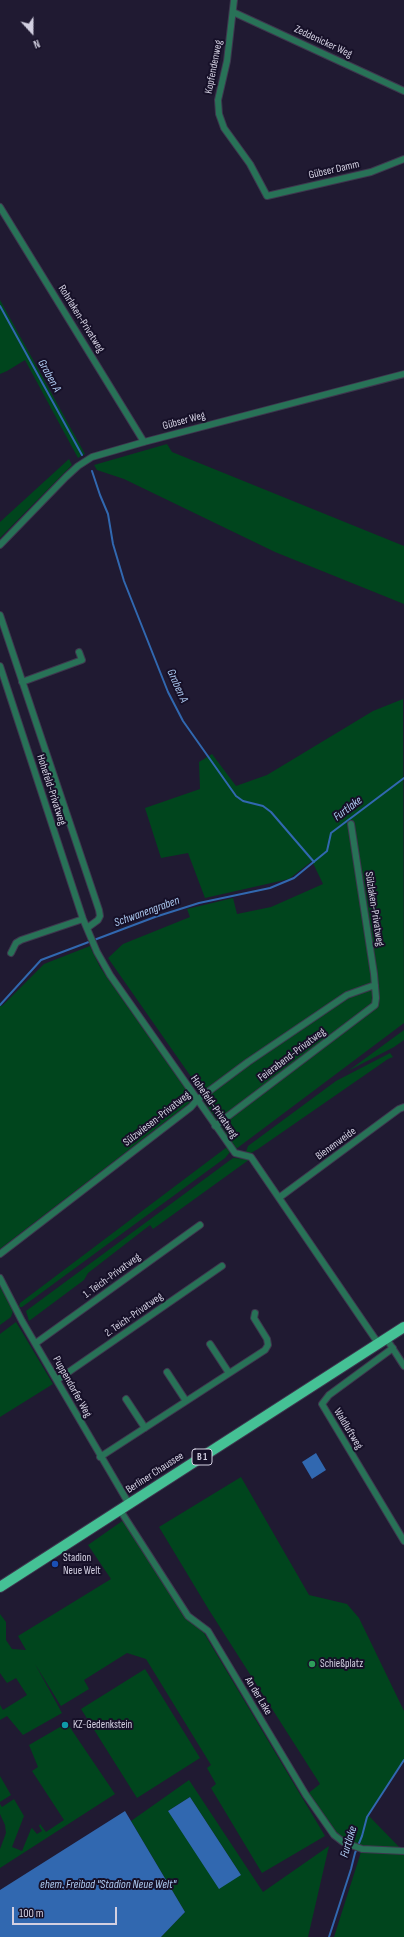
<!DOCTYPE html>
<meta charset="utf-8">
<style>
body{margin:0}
#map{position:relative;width:404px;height:1937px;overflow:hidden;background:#201a32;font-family:"Sofia Sans Condensed",sans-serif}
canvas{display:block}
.north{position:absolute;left:12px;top:12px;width:40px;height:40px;-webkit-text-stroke:3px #161028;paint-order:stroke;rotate:159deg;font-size:11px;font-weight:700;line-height:16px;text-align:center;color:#d3d0e1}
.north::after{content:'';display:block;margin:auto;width:14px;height:18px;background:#d3d0e1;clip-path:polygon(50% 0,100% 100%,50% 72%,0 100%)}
.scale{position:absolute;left:12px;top:1907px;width:105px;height:18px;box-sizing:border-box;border:2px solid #d3d0e1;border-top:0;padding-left:5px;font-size:12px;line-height:14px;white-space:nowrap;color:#d3d0e1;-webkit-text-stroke:3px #161028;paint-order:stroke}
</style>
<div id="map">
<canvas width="404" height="1937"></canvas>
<div class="north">N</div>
<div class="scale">100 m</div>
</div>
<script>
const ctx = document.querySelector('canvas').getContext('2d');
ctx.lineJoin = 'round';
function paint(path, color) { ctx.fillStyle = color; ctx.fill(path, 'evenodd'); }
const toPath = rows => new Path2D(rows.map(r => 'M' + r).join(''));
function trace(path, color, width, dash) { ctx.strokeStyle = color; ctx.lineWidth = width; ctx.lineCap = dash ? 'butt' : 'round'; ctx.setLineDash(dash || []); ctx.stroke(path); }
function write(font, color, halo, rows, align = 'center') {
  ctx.font = font + ' "Sofia Sans Condensed",sans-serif'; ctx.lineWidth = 4; ctx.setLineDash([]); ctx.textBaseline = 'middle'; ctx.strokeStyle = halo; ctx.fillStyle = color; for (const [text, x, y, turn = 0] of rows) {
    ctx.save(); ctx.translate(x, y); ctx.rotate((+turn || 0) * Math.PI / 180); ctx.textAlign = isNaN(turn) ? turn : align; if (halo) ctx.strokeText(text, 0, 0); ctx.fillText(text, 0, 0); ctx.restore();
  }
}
const green = toPath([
 [0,300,85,454,78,458,25,360,7,371,0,374],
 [167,444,172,452,404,546,404,604,275,552,124,479,97,470,94,465],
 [69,459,72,465,0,538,0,522],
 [403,699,404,1023,236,1149,204,1102,201,1091,108,958,123,944,190,917,187,909,233,898,237,914,271,907,323,884,312,861,289,879,205,898,188,853,161,858,145,808,200,789,199,762,212,754,236,786,267,775,373,711],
 [90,946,100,967,193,1099,191,1102,0,1249,0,1005,2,1006,44,964],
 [404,1030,404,1040,394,1047,348,1071],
 [390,1053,393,1057,388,1059,258,1149,251,1153,246,1152,248,1146,336,1081],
 [227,1147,230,1152,225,1158,22,1307,19,1307,20,1303],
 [233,1158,250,1159,153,1229,150,1225,88,1273,84,1280,29,1321,26,1311],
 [0,1286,13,1311,11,1317,0,1325],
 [16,1322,53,1384,0,1417,0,1334],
 [241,1477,309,1595,347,1604,359,1618,404,1711,404,1760,368,1815,403,1851,386,1851,343,1842,306,1795,320,1784,209,1610,159,1527],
 [125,1519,188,1616,208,1631,204,1633,325,1836,262,1873,211,1788,216,1784,207,1768,211,1765,146,1659,127,1653,84,1680,89,1689,61,1706,35,1664,62,1713,23,1735,7,1716,0,1720,0,1705,3,1710,27,1695,16,1678,7,1683,0,1673,0,1614,6,1622,6,1640,12,1649,26,1650,18,1636,111,1579,88,1545],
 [145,1669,200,1758,137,1798,81,1709],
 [67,1723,115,1794,0,1868,0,1849,6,1833,5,1825,0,1814,0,1804,2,1807,14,1799,24,1816,12,1847,22,1851,31,1829,32,1828,37,1834,42,1831,39,1826,40,1824,46,1832,64,1820,32,1771,38,1767,29,1745],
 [0,1776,11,1795,0,1802],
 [189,1780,263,1892,329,1846,308,1937,161,1937,185,1912,131,1821],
 [190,1797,241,1875,168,1811],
 [361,1852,404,1853,404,1937,334,1937]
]);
const water = toPath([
 [316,1453,326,1470,312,1479,302,1462],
 [190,1797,241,1875,219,1889,168,1811],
 [125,1811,185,1912,161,1937,0,1937,0,1890]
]);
const stream = toPath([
 [0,306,82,455],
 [92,471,100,495,108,514,113,544,124,581,168,692,183,721,236,796,243,801,263,806,271,812,314,862],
 [0,1005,41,960,155,917,199,903,270,888,294,878,327,851,331,833,404,778],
 [329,1937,351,1869,355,1853,362,1836,367,1817,404,1760]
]);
const street = toPath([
 [234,0,227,61,218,100,219,114,224,128,250,164,267,196,371,172,404,159],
 [233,12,404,91],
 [0,207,144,442],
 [0,545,66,477,78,466,92,457,144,442,404,374],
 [0,615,99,910,100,916,98,920,87,928],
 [0,666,83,919,97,952,110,975,235,1153,251,1157,378,1343],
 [22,682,82,660,79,652],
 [11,953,16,943,21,940,83,919],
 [215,1126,375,1005,376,998,374,974,351,824],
 [280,1197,399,1109,404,1107],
 [0,1254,191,1107,197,1100,248,1062,347,995,375,985],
 [0,1278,22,1321,129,1504],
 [386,1338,404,1366],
 [36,1343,200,1225],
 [210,1344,229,1373],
 [393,1348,329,1395,322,1404,404,1541],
 [167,1372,186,1401],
 [57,1380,222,1266],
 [126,1399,145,1428],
 [100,1457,265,1350,268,1345,267,1339,254,1318,255,1313],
 [120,1510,188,1616,208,1631,306,1795,334,1835,343,1842,362,1849,404,1851]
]);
const primary = toPath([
 [0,1587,404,1327]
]);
const markers = [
 [55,1564,4,"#1a4fb4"],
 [312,1664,4,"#2e9e5b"],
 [65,1725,4,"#0f9aa8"]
];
const shields = [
 [202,1457,20]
];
const shieldNames = [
 ["B 1",202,1457]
];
const streetNames = [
 ["Zeddenicker Weg",323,42,25],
 ["Kopfendenweg",214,67,-79],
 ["Gübser Damm",334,170,-13],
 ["Rohrlaken-Privatweg",81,319,58],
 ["Gübser Weg",184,421,-15],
 ["Hohefeld-Privatweg",51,790,72],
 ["Sülzlaken-Privatweg",374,909,81],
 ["Feierabend-Privatweg",292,1055,-37],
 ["Hohefeld-Privatweg",214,1107,55],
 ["Sülzwiesen-Privatweg",157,1119,-38],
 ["Bienenweide",336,1144,-36],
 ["1. Teich-Privatweg",112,1276,-36],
 ["2. Teich-Privatweg",134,1315,-35],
 ["Puppendorfer Weg",72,1387,61],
 ["Waldluftweg",348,1429,59],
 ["Berliner Chaussee",155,1473,-33],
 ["An der Lake",258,1696,59]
];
const poiNames = [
 ["Stadion",63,1558],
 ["Neue Welt",63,1571],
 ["Schießplatz",320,1664],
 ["KZ-Gedenkstein",73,1725]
];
const waterNames = [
 ["Graben A",49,376,61],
 ["Graben A",177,686,66],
 ["Furtlake",348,809,-37],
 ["Schwanengraben",147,912,-20],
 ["Furtlake",349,1842,-73],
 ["ehem. Freibad \"Stadion Neue Welt\"",108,1885]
];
paint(green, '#00451d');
paint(water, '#3168b0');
trace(stream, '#3168b0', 2);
trace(street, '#3d374e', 8);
trace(primary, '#3d374e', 12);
trace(street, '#287257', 6);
trace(primary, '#45c195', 10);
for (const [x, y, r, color] of markers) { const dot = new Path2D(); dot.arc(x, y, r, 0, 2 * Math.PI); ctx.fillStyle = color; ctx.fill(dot); trace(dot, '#161028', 1.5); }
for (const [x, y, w] of shields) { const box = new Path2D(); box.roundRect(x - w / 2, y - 8, w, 16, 3); ctx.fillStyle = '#161028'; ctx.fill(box); trace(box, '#d3d0e1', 1); }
write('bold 10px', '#d3d0e1', null, shieldNames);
write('11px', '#d3d0e1', '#161028', streetNames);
write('11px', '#d3d0e1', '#161028', poiNames, 'left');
write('italic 12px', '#adcaf1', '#161028', waterNames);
</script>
